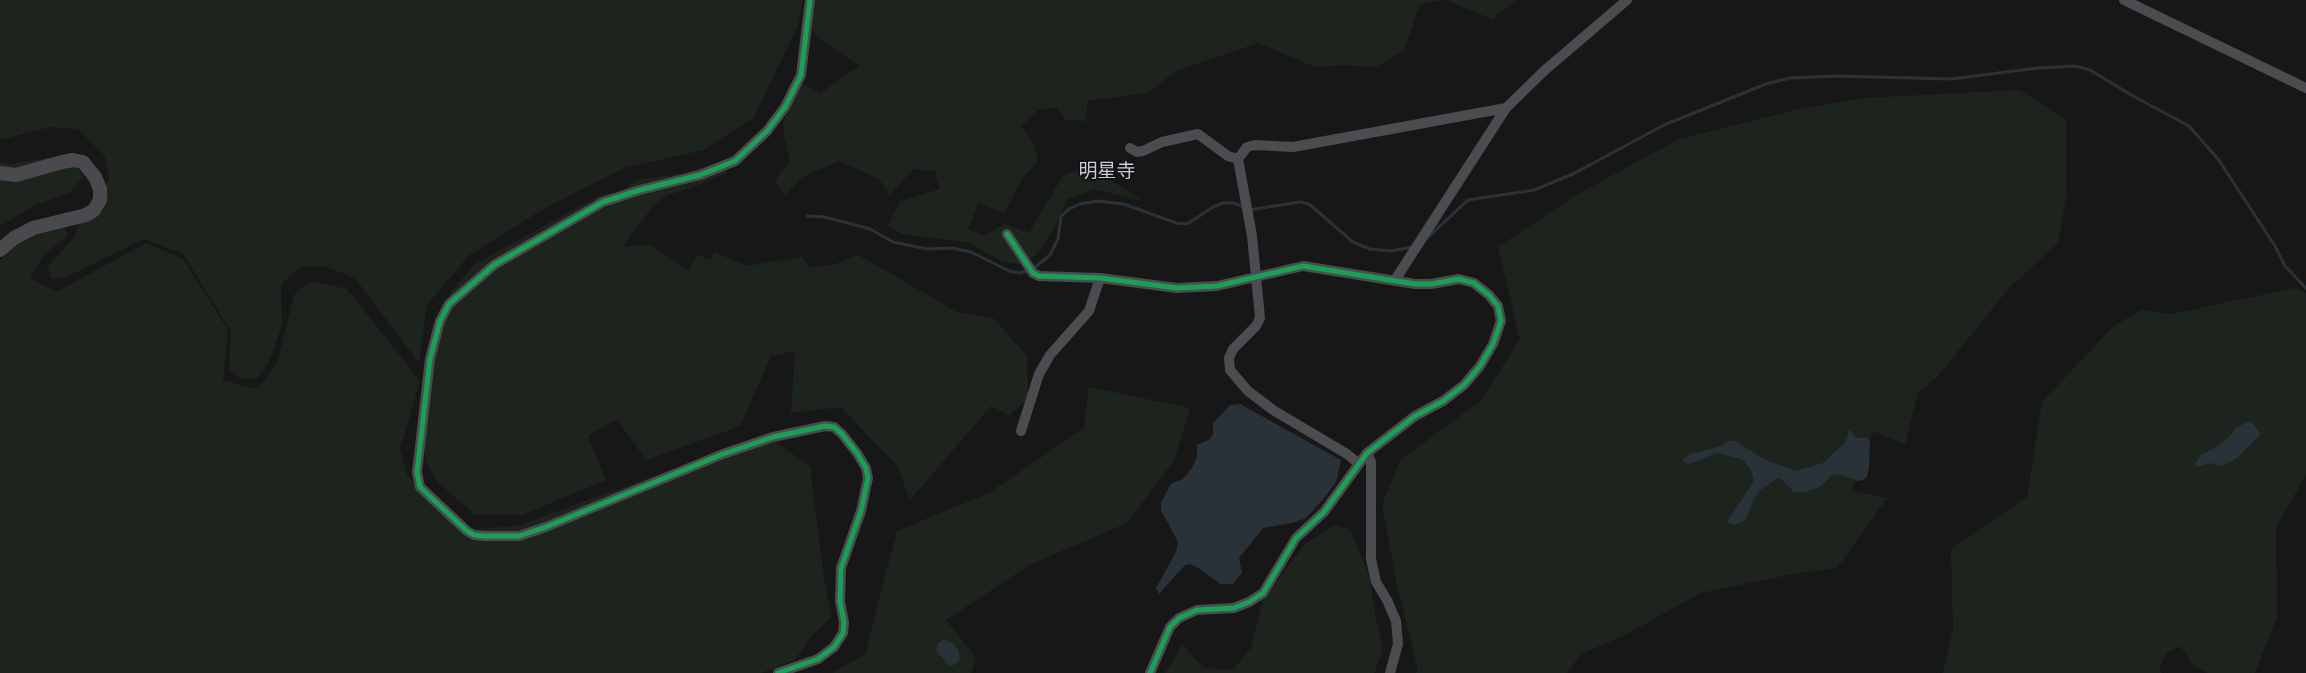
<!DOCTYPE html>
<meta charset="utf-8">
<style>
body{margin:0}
canvas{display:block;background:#171717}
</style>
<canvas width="2306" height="673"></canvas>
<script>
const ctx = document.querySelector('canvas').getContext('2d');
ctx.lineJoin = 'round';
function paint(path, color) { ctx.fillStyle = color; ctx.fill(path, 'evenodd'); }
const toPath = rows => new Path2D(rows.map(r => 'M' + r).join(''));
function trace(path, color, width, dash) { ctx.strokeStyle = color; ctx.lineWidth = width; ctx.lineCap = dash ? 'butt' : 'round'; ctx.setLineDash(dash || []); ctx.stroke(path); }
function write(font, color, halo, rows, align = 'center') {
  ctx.font = font + ' "Open Sans","Noto Sans JP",sans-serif'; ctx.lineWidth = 4; ctx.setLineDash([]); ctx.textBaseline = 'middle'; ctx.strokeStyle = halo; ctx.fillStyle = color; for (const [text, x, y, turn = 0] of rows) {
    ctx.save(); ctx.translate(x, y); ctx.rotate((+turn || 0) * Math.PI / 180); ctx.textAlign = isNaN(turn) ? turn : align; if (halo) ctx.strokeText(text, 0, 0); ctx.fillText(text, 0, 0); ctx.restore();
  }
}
const green = toPath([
 [0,0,803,0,798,26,753,118,703,150,624,168,545,208,468,256,427,305,419,363,355,278,324,266,299,267,281,285,282,326,268,363,257,378,241,379,229,369,231,331,183,254,144,239,66,277,51,279,48,266,75,237,81,213,92,207,109,181,105,156,78,129,50,127,0,140],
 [815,0,1516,0,1492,19,1446,0,1420,4,1404,50,1376,67,1343,65,1315,67,1258,43,1178,70,1147,93,1088,101,1085,121,1066,120,1056,107,1038,110,1021,127,1032,140,1038,161,1022,178,1005,213,978,203,968,229,984,236,1005,224,1029,233,1063,176,1090,167,1143,201,1094,189,1066,200,1056,225,1039,251,1024,265,1003,262,967,242,902,234,888,226,899,202,940,189,935,171,913,169,890,195,879,179,839,161,802,177,785,196,775,181,790,161,784,136,783,123,800,81,819,94,859,66,819,38,811,27],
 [2020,90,2066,120,2066,197,2058,243,2009,288,1937,377,1918,393,1905,444,1873,431,1852,491,1887,498,1837,568,1793,574,1700,593,1625,635,1581,654,1567,673,1416,673,1418,670,1398,590,1382,505,1400,460,1481,401,1520,339,1498,247,1575,196,1677,140,1795,110,1865,98],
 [47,158,67,158,78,167,83,177,68,194,37,204,0,226,0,162,10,164],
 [729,159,726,173,696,186,665,196,650,210,622,247,650,245,689,271,697,255,711,260,714,252,747,266,802,257,809,267,833,265,858,255,957,312,993,318,1027,356,1028,399,1009,416,991,406,910,500,897,466,841,407,791,413,795,351,771,356,740,426,646,460,617,419,588,436,606,480,522,515,475,515,438,482,425,460,426,400,434,334,450,293,475,264,600,195,621,192,637,180,685,173],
 [63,219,68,235,45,254,30,278,57,292,146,243,183,259,228,330,223,381,257,389,277,364,294,295,310,281,347,289,420,381,400,449,407,475,465,530,517,526,767,435,810,467,825,585,832,617,811,636,795,660,761,673,0,673,0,260,27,232],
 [2295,288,2306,293,2306,475,2276,527,2277,617,2255,673,2208,673,2194,666,2180,646,2167,653,2159,668,2161,673,1943,673,1953,629,1951,549,2027,497,2042,402,2114,326,2141,310,2171,314],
 [1089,387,1190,408,1175,459,1127,523,1031,564,946,620,976,658,971,673,832,673,865,655,897,531,989,493,1084,428],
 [1335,525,1350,530,1370,578,1375,615,1383,651,1374,673,1165,673,1183,645,1204,668,1233,670,1251,648,1262,602,1304,545]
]);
const water = toPath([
 [1240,404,1339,459,1341,461,1336,482,1325,497,1306,518,1292,523,1263,528,1239,558,1242,573,1233,584,1220,584,1200,569,1190,564,1185,565,1159,594,1156,588,1176,552,1178,542,1161,510,1161,502,1171,484,1183,479,1192,468,1197,457,1197,445,1210,439,1213,434,1213,423,1230,405],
 [2250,421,2261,434,2236,459,2221,466,2210,463,2198,467,2194,465,2201,455,2220,445,2233,433,2235,428],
 [1849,429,1857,438,1866,438,1870,441,1869,468,1867,477,1863,480,1858,481,1840,474,1832,475,1820,487,1806,492,1794,492,1780,478,1776,479,1759,491,1754,499,1746,519,1735,525,1727,522,1754,481,1752,472,1744,460,1717,453,1689,464,1682,461,1688,455,1721,446,1728,441,1736,441,1763,459,1796,471,1823,463,1846,442],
 [944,639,953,644,958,650,960,659,954,665,949,665,936,651,938,643]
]);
const stream = toPath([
 [807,216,825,217,870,229,893,242,927,249,952,248,971,252,1009,271,1020,273,1034,268,1050,255,1058,239,1061,216,1069,209,1080,204,1097,201,1124,204,1176,223,1187,224,1213,207,1223,203,1234,203,1249,210,1300,202,1309,204,1353,242,1370,249,1391,251,1413,247],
 [1425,240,1468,200,1534,190,1573,174,1664,125,1766,84,1790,78,1837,76,1951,79,2038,68,2075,66,2090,70,2133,96,2189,126,2218,159,2275,246,2285,266,2306,288]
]);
const street = toPath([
 [2124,0,2306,88],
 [1130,148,1137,152,1143,151,1162,142,1198,134,1228,156,1238,159],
 [1007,234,1033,273,1039,276,1100,278,1177,288,1217,286,1303,266,1415,284,1431,284,1459,279,1474,283,1489,295,1498,306,1501,321,1493,344,1480,366,1464,385,1443,401,1415,416,1367,453,1324,512,1296,538,1263,593,1249,602,1234,608,1197,610,1179,618,1170,627,1150,673],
 [1395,280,1506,108,1544,71,1627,0],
 [1021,431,1039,374,1050,355,1089,311,1100,278],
 [1367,453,1371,462,1371,559,1376,582,1387,600,1396,621,1398,644,1390,673],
 [1359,464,1347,454,1273,410,1248,391,1230,370,1229,358,1233,349,1256,326,1260,318,1252,236,1238,159,1247,147,1255,145,1293,147,1506,108],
 [778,673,818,659,834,647,843,633,844,622,840,601,841,568,861,511,868,478,866,468,857,453,842,434,834,427,825,426,773,437,723,454,546,527,519,536,484,536,474,535,467,531,420,487,417,472,430,359,440,321,449,304,494,265,603,202,640,190,700,175,735,161,767,131,785,107,801,75,810,0]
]);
const secondary = toPath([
 [0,173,16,175,62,162,73,160,83,162,95,177,100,189,100,200,94,210,86,215,33,228,14,238,0,250]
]);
const cycleway = toPath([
 [1007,234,1033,273,1039,276,1100,278,1177,288,1217,286,1303,266,1415,284,1431,284,1459,279,1474,283,1489,295,1498,306,1501,321,1493,344,1480,366,1464,385,1443,401,1415,416,1367,453,1324,512,1296,538,1263,593,1249,602,1234,608,1197,610,1179,618,1170,627,1150,673],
 [778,673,818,659,834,647,843,633,844,622,840,601,841,568,861,511,868,478,866,468,857,453,842,434,834,427,825,426,773,437,723,454,546,527,519,536,484,536,474,535,467,531,420,487,417,472,430,359,440,321,449,304,494,265,603,202,640,190,700,175,735,161,767,131,785,107,801,75,810,0]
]);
const quarterNames = [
 ["明星寺",1107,172]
];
paint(green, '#1d241e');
paint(water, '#2a3239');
trace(stream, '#2a3239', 3);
trace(street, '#4b4c50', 10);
trace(secondary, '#4a4a4e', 14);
trace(cycleway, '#1a9f57', 5);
write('19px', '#c9ccd4', '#111113', quarterNames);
</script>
